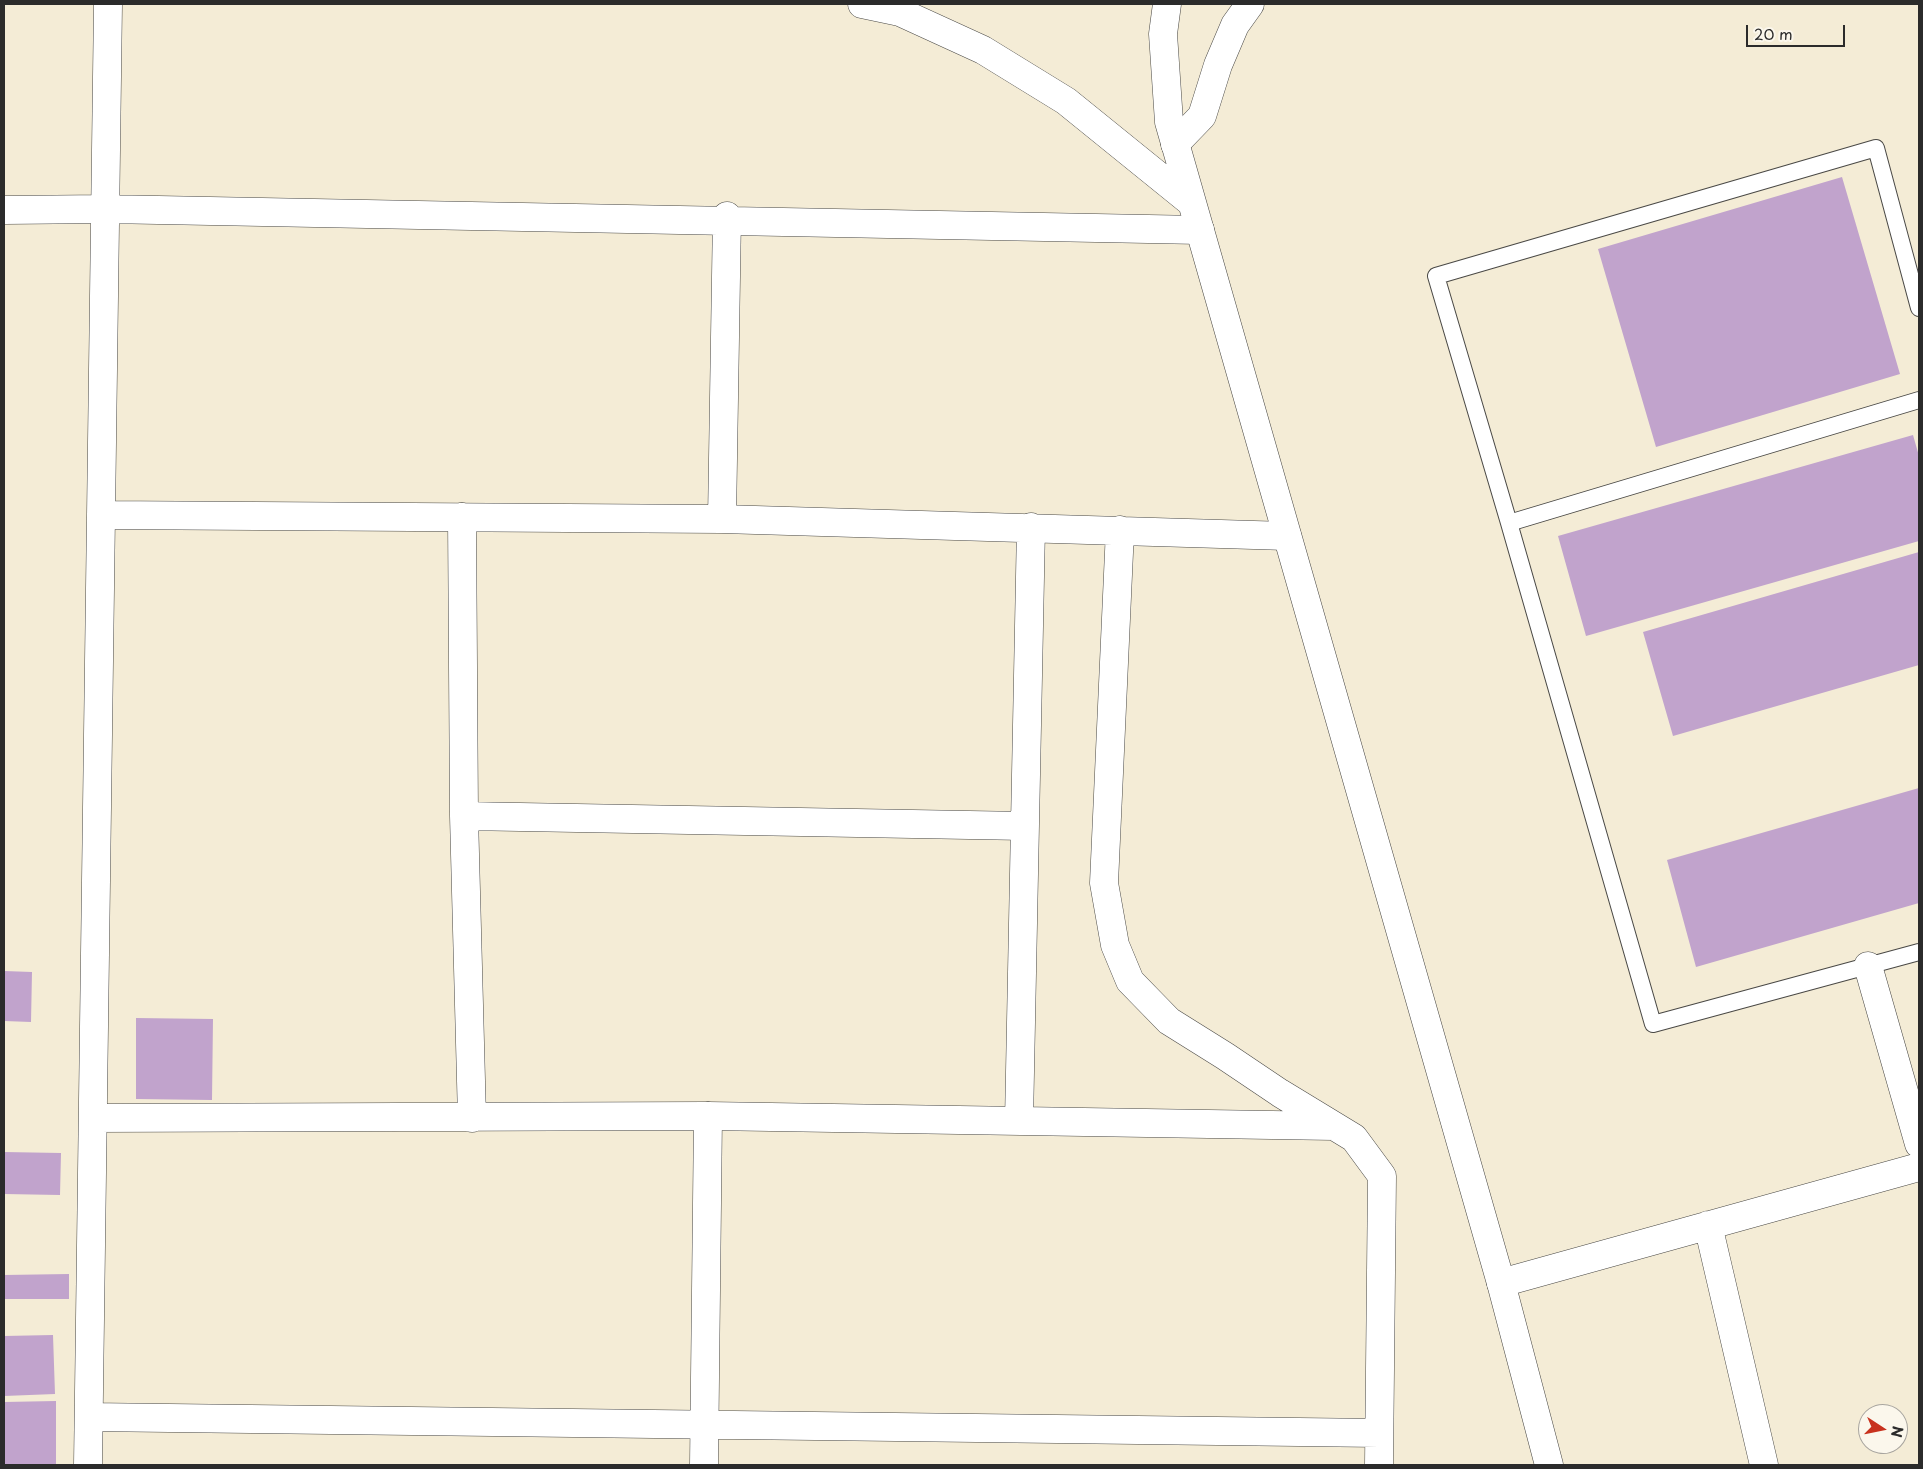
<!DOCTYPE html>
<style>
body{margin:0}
#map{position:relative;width:1923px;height:1469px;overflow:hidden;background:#f4ecd6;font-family:"Playpen Sans",sans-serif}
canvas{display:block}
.frame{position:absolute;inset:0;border:5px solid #2b2b2b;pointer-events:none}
.north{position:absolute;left:1858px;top:1404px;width:50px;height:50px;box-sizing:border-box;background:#fbf7ec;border:1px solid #a8a59f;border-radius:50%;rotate:101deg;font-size:14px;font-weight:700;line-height:20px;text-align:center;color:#2b2b2b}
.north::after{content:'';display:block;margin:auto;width:18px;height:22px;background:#c8321e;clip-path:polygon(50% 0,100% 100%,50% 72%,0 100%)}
.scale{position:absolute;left:1746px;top:25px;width:99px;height:22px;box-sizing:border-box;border:2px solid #2b2b2b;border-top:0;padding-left:6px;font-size:15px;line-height:18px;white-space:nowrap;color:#2b2b2b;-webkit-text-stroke:4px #fbf7ec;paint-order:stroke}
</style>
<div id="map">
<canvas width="1923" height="1469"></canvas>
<div class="frame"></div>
<div class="north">N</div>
<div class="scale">20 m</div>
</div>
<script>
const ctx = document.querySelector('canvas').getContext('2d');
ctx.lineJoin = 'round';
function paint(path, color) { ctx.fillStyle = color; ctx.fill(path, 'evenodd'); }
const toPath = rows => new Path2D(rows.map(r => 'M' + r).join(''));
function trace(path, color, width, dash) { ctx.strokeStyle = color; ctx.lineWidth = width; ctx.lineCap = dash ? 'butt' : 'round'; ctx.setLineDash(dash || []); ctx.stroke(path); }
const building = toPath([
 [1842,177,1900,374,1656,447,1598,249],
 [1913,435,1919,456,1919,541,1586,636,1558,536],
 [1919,552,1919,665,1673,736,1643,632],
 [1919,788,1919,903,1696,967,1667,860],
 [4,971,32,972,31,1022,4,1021],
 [136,1018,213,1019,212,1100,136,1099],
 [4,1152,61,1153,60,1195,4,1194],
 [69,1274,69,1299,4,1299,4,1275],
 [53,1335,55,1394,4,1396,4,1336],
 [56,1401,56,1465,4,1465,4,1402]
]);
const service = toPath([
 [1919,400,1509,523,1653,1024,1919,952],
 [1509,523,1436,276,1876,148,1919,308]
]);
const minor = toPath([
 [1175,144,1202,116,1218,65,1235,25,1250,4],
 [4,210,106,209,1200,230],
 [101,515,722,519,1287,536],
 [462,517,464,816,472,1118],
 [722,519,727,216],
 [1120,530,1104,883,1115,945,1130,981,1169,1021,1225,1056,1280,1093,1354,1138,1382,1176,1379,1465],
 [464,816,1025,826],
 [1868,966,1919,1144],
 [93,1118,708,1116,1334,1126],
 [1019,1121,1031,527],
 [1708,1225,1764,1465],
 [1501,1283,1919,1167],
 [89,1417,1379,1433],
 [88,1465,108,4],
 [704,1465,708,1116]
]);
const tertiary = toPath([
 [862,4,900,12,983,50,1066,101,1192,203],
 [1167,4,1163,34,1169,122,1501,1283,1549,1465]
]);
paint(building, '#c1a3cc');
trace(service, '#494845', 18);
trace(minor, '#494845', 29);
trace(tertiary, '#494845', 29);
trace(service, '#fff', 16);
trace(minor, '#fff', 28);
trace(tertiary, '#fff', 28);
</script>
